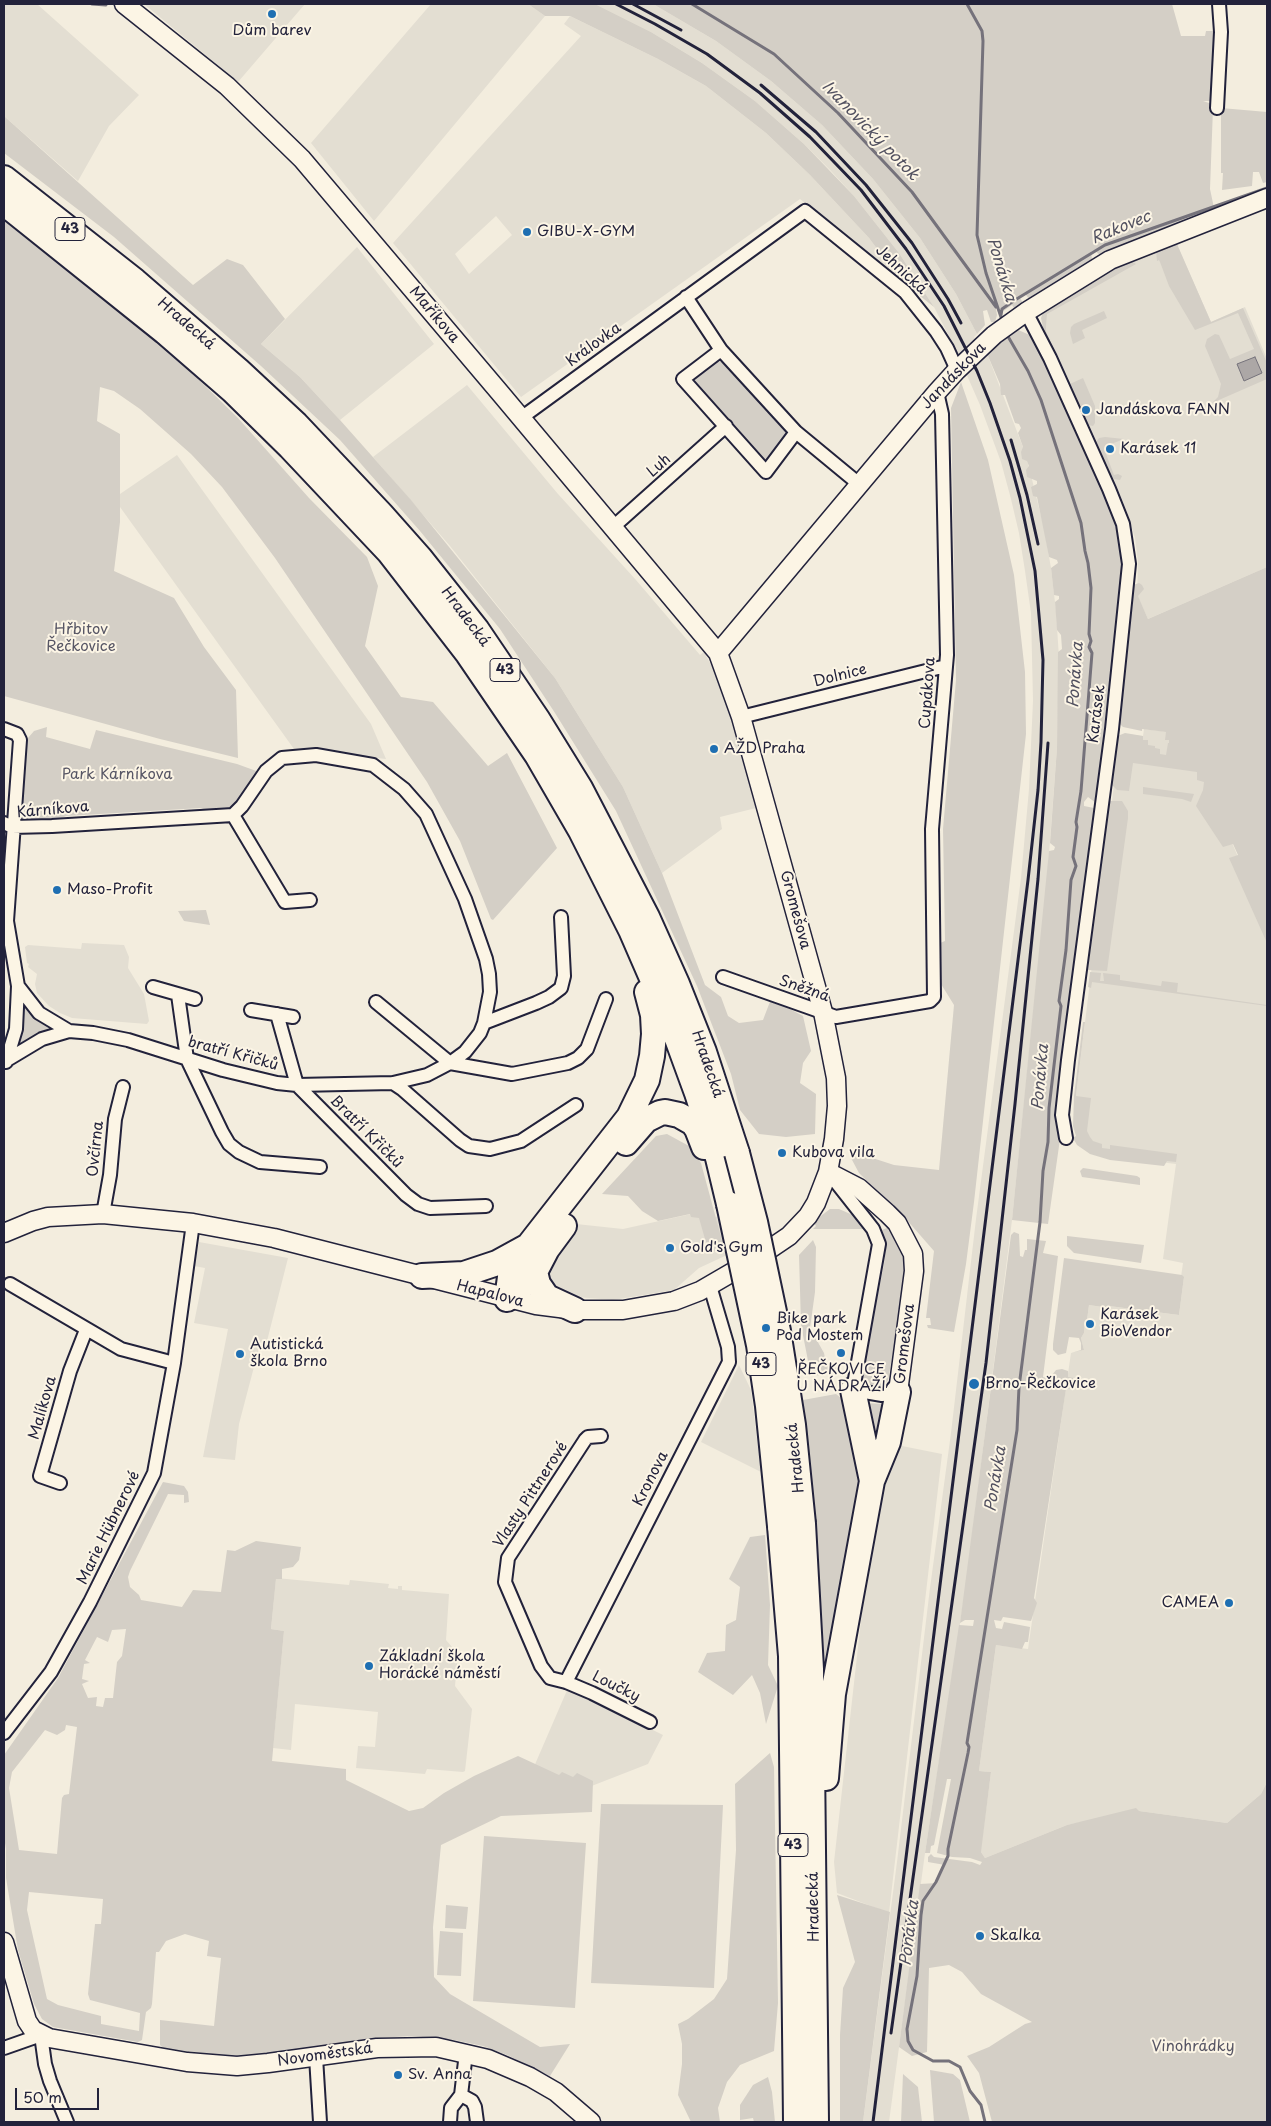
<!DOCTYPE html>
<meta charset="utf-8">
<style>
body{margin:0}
#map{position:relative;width:1271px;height:2126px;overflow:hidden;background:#f3edde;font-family:"Playpen Sans",sans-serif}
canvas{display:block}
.frame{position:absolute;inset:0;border:5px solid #22223b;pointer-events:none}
.scale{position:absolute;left:15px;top:2088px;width:84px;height:22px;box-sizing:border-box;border:2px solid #22223b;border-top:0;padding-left:6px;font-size:15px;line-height:18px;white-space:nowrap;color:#22223b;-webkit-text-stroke:4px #fcf5e5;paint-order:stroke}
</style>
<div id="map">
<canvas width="1271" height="2126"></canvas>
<div class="frame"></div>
<div class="scale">50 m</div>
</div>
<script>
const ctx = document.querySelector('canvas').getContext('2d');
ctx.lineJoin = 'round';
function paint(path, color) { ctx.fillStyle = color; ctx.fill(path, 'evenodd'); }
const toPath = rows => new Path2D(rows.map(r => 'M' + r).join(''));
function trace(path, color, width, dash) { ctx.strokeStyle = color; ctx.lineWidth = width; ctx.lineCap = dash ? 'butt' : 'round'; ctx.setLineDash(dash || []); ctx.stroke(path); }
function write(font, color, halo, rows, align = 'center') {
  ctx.font = font + ' "Playpen Sans",sans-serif'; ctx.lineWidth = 4; ctx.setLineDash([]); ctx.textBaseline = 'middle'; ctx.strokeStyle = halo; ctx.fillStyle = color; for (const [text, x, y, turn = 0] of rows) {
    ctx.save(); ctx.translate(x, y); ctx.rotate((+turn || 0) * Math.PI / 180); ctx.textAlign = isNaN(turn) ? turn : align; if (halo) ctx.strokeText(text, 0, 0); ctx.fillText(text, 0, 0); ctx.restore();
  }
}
const built = toPath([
 [4,4,37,4,139,95,109,126,78,181,4,116],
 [144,4,305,4,238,82],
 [431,4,528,4,545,16,374,221,311,143],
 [595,4,653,4,716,41,771,81,822,125,873,179,920,238,956,294,977,334,974,337,984,357,988,356,1026,455,1044,528,1051,568,1056,611,1059,658,1057,748,1047,880,1012,1220,965,1591,925,1853,889,2122,863,2122,897,1862,930,1588,951,1433,976,1219,1021,878,1029,789,1033,701,1031,613,1025,571,1019,533,1011,499,1001,462,980,405,954,346,934,307,899,253,854,196,830,170,804,144,755,101,702,63,651,32],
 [570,16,658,59,706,86,766,133,810,175,869,238,901,281,800,199,521,397,393,243,581,36,564,24],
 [496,216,512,235,469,274,455,254],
 [1177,245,1211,322,1245,307,1267,359,1267,567,1148,619,1137,595,1138,562,1135,538,1128,516,1046,331,1047,310,1122,265],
 [357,247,434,344,340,420,300,377,261,344],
 [467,385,558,494,636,580,700,655,704,652,722,685,732,714,756,808,720,817,722,829,662,873,623,787,555,678,450,546,373,457],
 [177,455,371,724,386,759,294,749,120,507,120,494],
 [1144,729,1177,733,1173,765,1201,769,1267,926,1267,1782,1261,1794,1227,1823,1139,1811,1067,1825,985,1858,981,1852,981,1847,991,1772,979,1771,996,1645,1028,1649,1071,1353,1084,1350,1081,1338,1084,1333,1085,1320,1087,1320,1089,1305,1108,1308,1109,1306,1179,1315,1184,1277,1181,1277,1183,1263,1163,1259,1176,1164,1110,1156,1088,1142,1076,1096,1120,736,1126,734,1143,736],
 [82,943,124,945,129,957,128,968,144,994,149,1021,147,1024,72,1018,60,1013,49,1006,37,993,35,984,37,974,28,967,29,964,27,963,25,947,28,945,81,949],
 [691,1214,717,1217,727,1255,699,1268,674,1290,613,1300,565,1296,549,1288,546,1269,549,1259,576,1224,623,1229],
 [199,1242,288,1258,266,1345,260,1344,239,1424,235,1460,203,1457,228,1329,194,1323,205,1268,194,1266],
 [739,1365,751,1390,761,1472,701,1442],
 [892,1444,942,1454,889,1913,837,1893,834,1862,875,1495],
 [276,1578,349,1585,350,1580,389,1584,388,1588,398,1589,398,1586,402,1586,402,1590,449,1594,446,1640,458,1654,455,1686,472,1709,465,1771,463,1772,427,1769,425,1774,356,1768,358,1746,375,1747,378,1712,295,1704,291,1750,273,1748,284,1631,271,1629],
 [568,1688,663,1735,648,1764,589,1787,533,1769]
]);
const green = toPath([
 [528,4,595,4,651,32,702,63,755,101,804,144,854,196,899,253,934,307,901,281,869,238,810,175,766,133,706,86,658,59,570,16,545,16],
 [653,4,1172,4,1181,36,1205,36,1206,31,1215,31,1213,101,1203,101,1212,104,1213,108,1210,189,1214,208,1101,256,1094,250,1091,252,1092,259,1029,299,1026,295,1022,295,1020,298,1023,303,1014,308,1012,305,1002,312,998,306,996,309,997,315,995,322,991,322,987,310,983,311,985,325,977,334,956,294,920,238,873,179,822,125,771,81,716,41],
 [1221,108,1267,112,1267,182,1263,183,1259,172,1253,172,1252,186,1222,190,1223,173,1221,173],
 [4,116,193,285,227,259,243,265,285,319,261,344,300,377,340,420,411,500,555,678,623,787,662,873,705,985,721,997,728,1016,739,1023,763,1020,771,999,803,1016,811,1051,803,1063,800,1083,816,1094,815,1134,786,1137,759,1134,740,1110,731,1074,697,986,616,811,555,713,500,629,420,531,340,440,261,366,114,237,4,153],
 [4,219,154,336,238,418,309,498,367,557,378,586,365,646,401,697,433,702,488,766,507,753,557,848,493,920,491,919,460,841,427,782,275,558,222,487,191,454,140,409,114,391,100,387,97,421,120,434,120,522,114,571,174,598,204,647,236,690,238,758,160,739,4,696],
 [1165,243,1177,244,1211,322,1243,308,1267,363,1267,379,1212,403,1218,397,1221,384,1205,346,1207,339,1215,334,1219,335,1230,359,1254,349,1238,313,1195,330,1169,286,1160,262,1159,260,1157,261,1156,250],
 [1124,261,1131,261,1136,264,1047,314,1046,331,1070,384,1083,378,1095,406,1095,423,1093,426,1088,425,1083,416,1089,411,1087,406,1078,408,1044,332,1041,318,1044,309],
 [1104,311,1107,318,1082,330,1085,338,1073,344,1070,333,1071,327,1074,324],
 [1016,329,1032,336,1044,356,1114,517,1123,567,1096,803,1088,797,1084,802,1084,806,1094,808,1058,1107,1057,1125,1060,1139,1048,1224,1012,1220,1049,851,1054,850,1055,847,1050,843,1057,748,1058,652,1062,649,1061,635,1057,630,1055,602,1059,599,1059,596,1054,595,1051,568,1058,563,1057,560,1049,557,1037,497,1033,496,1031,487,1037,484,1037,481,1027,477,1026,470,1029,466,1027,461,1022,459,1021,452,1023,447,1018,433,1021,428,1019,424,1015,423,1005,395,1001,395,1000,384,988,356,984,357,983,355,997,342,999,344,1017,331],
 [717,361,730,364,791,434,768,460,764,460,758,455,694,382,695,378],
 [961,382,988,460,1014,575,1025,672,1026,734,974,1202,966,1264,954,1332,928,1328,927,1325,931,1325,930,1318,926,1318,934,1251,906,1219,859,1173,851,1158,851,1151,894,1165,939,1170,954,1005,941,984,940,943,945,941,943,829,956,680,951,408],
 [1105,437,1124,439,1106,446,1108,453,1106,454,1114,475,1118,474,1122,476,1120,480,1114,479,1107,475,1095,443,1099,438],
 [1267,567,1267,943,1229,858,1238,855,1233,844,1223,847,1196,806,1203,790,1204,782,1197,780,1197,772,1133,763,1129,791,1117,790,1109,782,1115,737,1125,733,1143,736,1143,740,1148,740,1148,745,1155,746,1155,748,1160,749,1160,754,1166,755,1168,743,1169,743,1169,740,1165,740,1166,732,1142,729,1142,731,1123,727,1117,721,1133,601,1131,601,1133,585,1139,583,1142,585,1144,589,1138,596,1148,619],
 [47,727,46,737,90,749,96,730,237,764,259,772,236,806,228,811,211,812,201,808,66,816,58,820,18,822,25,745,28,738,34,731],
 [1143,787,1194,794,1191,802,1182,799,1143,794],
 [1111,801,1122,801,1128,811,1128,818,1107,971,1088,970,1106,804],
 [206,910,210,925,184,921,178,911],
 [1090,972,1101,973,1100,981,1104,981,1103,973,1120,975,1120,980,1161,986,1162,981,1178,983,1177,992,1267,1005,1267,1006,1092,982,1091,988,1088,987],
 [23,1001,51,1028,49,1031,18,1046,23,1022],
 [1083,1022,1085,1022,1076,1096,1091,1098,1087,1131,1090,1137,1093,1141,1102,1144,1102,1148,1110,1149,1110,1145,1177,1154,1176,1162,1167,1161,1164,1166,1110,1160,1090,1154,1077,1145,1073,1138,1076,1136,1073,1126,1074,1096],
 [667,1134,689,1146,701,1163,724,1248,709,1253,699,1218,691,1217,690,1214,658,1221,642,1211,628,1196,602,1194,656,1136],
 [1083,1168,1137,1176,1140,1178,1140,1185,1082,1177,1080,1171],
 [830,1209,839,1209,855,1216,865,1229,813,1229,816,1226,813,1222],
 [889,1227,904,1254,906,1278,888,1380,883,1387,878,1389,868,1387,864,1383,862,1373,884,1264,886,1246,882,1230],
 [1014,1232,1019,1234,1020,1256,1023,1257,1025,1250,1027,1250,1027,1239,1046,1241,1043,1253,1058,1256,1043,1377,1049,1379,1056,1370,1062,1369,1068,1371,1068,1377,1074,1378,1075,1383,1072,1389,1066,1389,1034,1598,1037,1603,1031,1621,1003,1617,1001,1621,994,1620,996,1628,1002,1629,1004,1622,1030,1627,1028,1642,1025,1642,1022,1649,996,1645,979,1771,991,1772,981,1852,985,1858,1067,1825,1136,1808,1139,1811,1227,1823,1261,1794,1267,1782,1267,2122,992,2122,979,2073,967,2056,989,2047,1025,2024,1032,2022,981,1994,962,1972,949,1965,929,1968,927,2052,912,2056,899,2047,920,1884,937,1883,945,1865,928,1862,928,1857,931,1854,934,1857,972,1862,980,1865,982,1862,970,1858,952,1857,937,1853,951,1779,947,1779,934,1845,931,1846,930,1853,925,1853,959,1625,973,1626,974,1620,965,1620,960,1623,1011,1235],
 [1067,1236,1144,1245,1141,1263,1074,1253,1067,1246],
 [813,1240,816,1247,815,1292,810,1328,824,1353,826,1363,838,1369,840,1373,811,1376,801,1325,799,1255],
 [1064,1258,1182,1275,1184,1277,1179,1315,1109,1306,1109,1308,1089,1305,1087,1320,1085,1320,1084,1333,1081,1338,1084,1350,1071,1353,1081,1350,1081,1343,1079,1338,1069,1337,1066,1353,1058,1355,1053,1350,1053,1344],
 [836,1394,851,1406,864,1472,826,1693,817,1541,803,1400],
 [865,1403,884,1404,875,1449],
 [163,1482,184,1486,188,1492,189,1502,184,1503,184,1495,168,1494,130,1571,128,1577,130,1587,139,1595,141,1600,182,1607,193,1590,221,1592,227,1550,235,1551,256,1541,301,1547,299,1560,293,1567,282,1569,282,1579,276,1579,271,1629,284,1631,272,1761,346,1769,346,1780,409,1811,423,1808,444,1793,474,1776,518,1756,559,1775,562,1772,573,1777,577,1773,593,1781,592,1812,501,1816,441,1845,433,1927,434,1977,450,1994,540,2047,570,2044,550,2076,507,2055,483,2046,454,2040,412,2036,377,2038,262,2054,228,2057,174,2053,165,2050,160,2045,160,2020,214,2026,221,1958,207,1956,209,1941,185,1934,166,1941,159,1952,156,1952,152,2004,151,2008,146,2012,142,2040,138,2042,53,2027,42,2019,34,2004,18,1950,6,1878,6,1849,4,1837,4,1755,58,1678],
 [126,1629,122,1656,117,1662,113,1698,105,1698,103,1707,96,1706,97,1697,88,1698,82,1684,89,1681,82,1679,84,1664,90,1663,85,1660,97,1637,108,1642,112,1630],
 [66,1725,77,1727,69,1794,64,1795,62,1798,57,1854,19,1850,9,1788,12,1772,45,1730,57,1735,65,1730],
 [29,1892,103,1899,101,1924,95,1924,88,1994,90,2000,140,2013,139,2031,101,2024,101,2016,58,2005,47,1999,27,1910],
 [765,1535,770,1605,768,1665,778,1686,766,1724,760,1693,752,1675,733,1695,698,1672,707,1653,725,1651,726,1625,736,1620,740,1587,729,1579,750,1537],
 [770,1753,774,1767,778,2003,774,2051,740,2065,727,2082,718,2108,720,2122,691,2122,678,2095,682,2064,682,2044,678,2024,688,2019,714,1999,727,1979,736,1850,735,1784],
 [601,1804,723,1805,714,1988,591,1983],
 [484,1836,586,1843,575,2008,473,2001],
 [837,1895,890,1912,863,2122,840,2122,840,2035,843,1988,855,1962],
 [446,1905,468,1907,466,1929,445,1928],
 [440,1931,463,1933,461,1976,437,1975],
 [930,2070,953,2074,960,2080,970,2122,934,2122],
 [903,2074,918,2087,922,2122,901,2122],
 [768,2077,772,2092,775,2122,754,2122,753,2118,740,2120,740,2105,753,2085]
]);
const water = toPath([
 [1255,357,1262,373,1244,381,1237,364,1255,357]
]);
const stream = toPath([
 [92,4,106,5],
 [692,4,774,54,838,113,912,192,996,307],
 [967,4,982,31,983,41,977,235,986,273,1003,323],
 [1001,315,1002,309,1015,300,1105,245,1267,188],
 [985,2122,981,2105,970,2091,960,2067,949,2061,933,2061,913,2050,908,2041,907,2029,917,1976,921,1915,923,1901,936,1882,948,1856,948,1849,968,1753,969,1747,967,1743,1017,1430,1019,1387,1040,1222,1043,1171,1048,1142,1049,1108,1061,1006,1059,1001,1066,950,1071,880,1076,866,1073,857,1077,827,1076,822,1081,791,1092,653,1089,647,1091,641,1089,634,1091,588,1088,563,1085,551,1081,523,1041,400,1028,371,1006,333]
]);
const street = toPath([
 [1217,108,1221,32,1219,4],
 [686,297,721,350,796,432,859,484],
 [1026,312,1050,358,1109,489,1123,524,1129,564,1112,729,1068,1060,1062,1115,1066,1138],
 [721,350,683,379,766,472,796,432],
 [521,418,805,211,905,292,936,331,947,348,957,370],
 [612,528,726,426],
 [741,717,946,666],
 [4,729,17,734,20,740,7,921,18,986,39,1013,69,1031],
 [233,815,285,902,310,900],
 [4,823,12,827,52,826,233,815,242,806,266,771,282,758,316,755,373,765,404,789,426,814,465,899,486,959,489,974,490,992,484,1023,480,1033,465,1052,450,1063,427,1075,393,1083,297,1085,277,1083,223,1070,128,1040,93,1033,69,1031,42,1039,7,1060],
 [723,977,836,1017,930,1001,934,997,932,829,947,655,942,414,937,392],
 [153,987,195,999],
 [178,995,187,1059,222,1132,229,1144,239,1152,260,1162,320,1167],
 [376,1002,450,1063,512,1074,568,1063,578,1058,587,1049,606,999],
 [251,1010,293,1017],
 [277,1014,297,1085,406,1195,418,1204,430,1208,486,1206],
 [484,1023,536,1003,549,997,561,988,564,976,561,917],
 [6,1062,16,1029,18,986],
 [393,1083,402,1089,460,1140,469,1146,490,1149,521,1141,576,1105],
 [832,1177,873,1229,879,1244,853,1390,882,1395,898,1392],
 [103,1214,110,1175,115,1119,123,1087],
 [10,1284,121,1349,174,1363],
 [601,1436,588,1437,585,1440,508,1558,505,1582,541,1666,550,1678,566,1682,592,1693,650,1722],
 [60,1483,40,1476,70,1371,86,1330],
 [566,1682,729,1362,728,1347,710,1286],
 [4,1733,51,1672,90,1602,154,1473,174,1363,193,1223],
 [4,2048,41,2035,45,2064,50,2081,67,2122],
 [316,2057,320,2122],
 [461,2095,472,2101,475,2107,477,2122],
 [450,2122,451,2108,461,2095,466,2053]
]);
const secondary = toPath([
 [718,653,937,392,957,370,994,335,1026,312,1110,260,1267,198],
 [828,1172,859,1188,887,1213,897,1223,913,1254,914,1271,898,1392],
 [4,1233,33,1221,48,1217,103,1214,193,1223,274,1238,536,1305,575,1310,623,1310,674,1301,700,1291,755,1259,789,1236,808,1216,816,1203,828,1172,834,1139,837,1106,836,1078,823,1012,741,717,718,653,501,394,302,159,227,86,124,4],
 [4,1942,27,2021,33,2030,49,2038,187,2062,237,2066,268,2063,377,2048,436,2047,488,2059,530,2077,556,2092,591,2122]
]);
const highway = toPath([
 [4,178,135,281,238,370,296,424,381,514,420,558,477,630,538,720,580,788,647,917,677,984,704,1052,737,1153],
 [4,203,165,332,233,391,290,447,389,552,468,654,537,755,581,831,631,930,671,1022,697,1093,718,1158,729,1204],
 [626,1143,646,1120,660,1113,665,1112,679,1115,693,1123,697,1129,704,1147],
 [535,1272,538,1284,547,1297,575,1310],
 [422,1276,464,1274,497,1263,528,1246],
 [507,1299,510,1277,529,1245,629,1117,647,1080,652,1056,654,1034,653,1015,647,992],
 [507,1299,518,1291,535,1272,547,1249,564,1226],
 [853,1390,872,1481],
 [803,1524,811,1669,816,2122],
 [780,1526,791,1656,796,2122],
 [826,1778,833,1694,872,1481,888,1442,898,1392]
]);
const rail = toPath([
 [616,4,655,24,707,54,760,93,810,137,836,164,861,190,906,249,944,306,977,371,990,403,1010,461,1020,498,1035,571,1043,660,1041,742,1038,790,1028,880,873,2122],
 [633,4,681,30],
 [761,85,816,132,866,185,912,243,948,299,961,323],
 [1011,440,1027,495,1038,544],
 [891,2033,986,1363,1015,1104,1038,879,1048,743]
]);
const highwayBridge = toPath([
 [737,1153,755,1222,778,1331,793,1425,803,1524],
 [729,1204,759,1345,768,1406,780,1526]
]);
const markers = [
 [272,14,5,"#1f6fb2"],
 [527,232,5,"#1f6fb2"],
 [1086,410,5,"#1f6fb2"],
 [1110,449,5,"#1f6fb2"],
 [714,749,5,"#1f6fb2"],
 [57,890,5,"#1f6fb2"],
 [782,1153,5,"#1f6fb2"],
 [670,1248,5,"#1f6fb2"],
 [1090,1324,5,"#1f6fb2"],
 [766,1328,5,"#1f6fb2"],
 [841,1353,5,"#1f6fb2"],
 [240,1354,5,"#1f6fb2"],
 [974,1384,6,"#1f6fb2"],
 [1229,1603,5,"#1f6fb2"],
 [369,1666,5,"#1f6fb2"],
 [980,1936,5,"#1f6fb2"],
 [398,2075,5,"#1f6fb2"]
];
const shields = [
 [70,229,30],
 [505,670,30],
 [761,1364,30],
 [793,1845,30]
];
const shieldNames = [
 ["43",70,229],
 ["43",505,670],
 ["43",761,1364],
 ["43",793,1845]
];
const poiNames = [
 ["Dům barev",272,31,"center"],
 ["GIBU-X-GYM",537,232],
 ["Jandáskova FANN",1096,410],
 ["Karásek 11",1120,449],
 ["AŽD Praha",724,749],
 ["Maso-Profit",67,890],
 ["Kubova vila",792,1153],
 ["Gold's Gym",680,1248],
 ["Karásek",1100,1315],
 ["BioVendor",1100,1332],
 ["Bike park",776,1319],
 ["Pod Mostem",776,1336],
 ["Autistická",250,1345],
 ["škola Brno",250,1362],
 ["ŘEČKOVICE",841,1370,"center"],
 ["U NÁDRAŽÍ",841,1387,"center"],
 ["Brno-Řečkovice",985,1384],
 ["CAMEA",1219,1603,"right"],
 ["Základní škola",379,1657],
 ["Horácké náměstí",379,1674],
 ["Skalka",990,1936],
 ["Sv. Anna",408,2075]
];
const streetNames = [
 ["Jehnická",901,270,43],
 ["Maříkova",434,315,50],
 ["Hradecká",186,324,41],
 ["Královka",594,345,-36],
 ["Jandáskova",954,376,-46],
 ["Luh",659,466,-42],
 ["Hradecká",465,617,53],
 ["Dolnice",840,676,-14],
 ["Cupákova",928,693,-86],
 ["Karásek",1097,714,-83],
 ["Kárníkova",53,810,-5],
 ["Gromešova",795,910,75],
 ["Sněžná",804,989,19],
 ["bratří Křičků",233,1054,15],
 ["Hradecká",707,1064,71],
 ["Bratří Křičků",366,1132,45],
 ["Ovčírna",96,1149,-84],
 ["Hapalova",490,1294,14],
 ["Gromešova",905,1344,-83],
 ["Malíkova",43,1408,-74],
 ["Hradecká",796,1458,-96],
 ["Kronova",651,1479,-63],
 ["Vlasty Pittnerové",531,1495,-57],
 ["Marie Hübnerové",109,1528,-64],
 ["Loučky",616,1687,26],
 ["Hradecká",814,1907,-91],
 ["Novoměstská",325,2055,-8]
];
const parkNames = [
 ["Hřbitov",81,630],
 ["Řečkovice",81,647],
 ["Park Kárníkova",117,775],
 ["Vinohrádky",1193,2047]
];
const waterNames = [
 ["Ivanovický potok",870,131,46],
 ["Rakovec",1121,228,-22],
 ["Ponávka",1001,270,73],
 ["Ponávka",1076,675,-86],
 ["Ponávka",1041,1077,-85],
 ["Ponávka",996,1479,-81],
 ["Ponávka",910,1933,-83]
];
paint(built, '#e3ded2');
paint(green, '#d4cfc6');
paint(water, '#aca7a6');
trace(water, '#75727b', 1);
trace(stream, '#75727b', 3);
trace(street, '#22223b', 16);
trace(secondary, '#22223b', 21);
trace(highway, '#22223b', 28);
trace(street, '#fcf5e5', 12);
trace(secondary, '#fcf5e5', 18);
trace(highway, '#fcf5e5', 24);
trace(rail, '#22223b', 3);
trace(highwayBridge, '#22223b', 28, []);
trace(highwayBridge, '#fcf5e5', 24);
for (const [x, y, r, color] of markers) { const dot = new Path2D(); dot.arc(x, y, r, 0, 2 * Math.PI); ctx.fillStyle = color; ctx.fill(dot); trace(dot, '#fcf5e5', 2); }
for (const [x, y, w] of shields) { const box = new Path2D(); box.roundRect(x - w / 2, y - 11.5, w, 23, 4); ctx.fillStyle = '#fcf5e5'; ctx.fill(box); trace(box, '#22223b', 1); }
write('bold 14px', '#22223b', null, shieldNames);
write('15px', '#22223b', '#fcf5e5', poiNames, 'left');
write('15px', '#22223b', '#fcf5e5', streetNames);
write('15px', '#575665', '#fcf5e5', parkNames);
write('italic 16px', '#525160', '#fcf5e5', waterNames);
</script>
